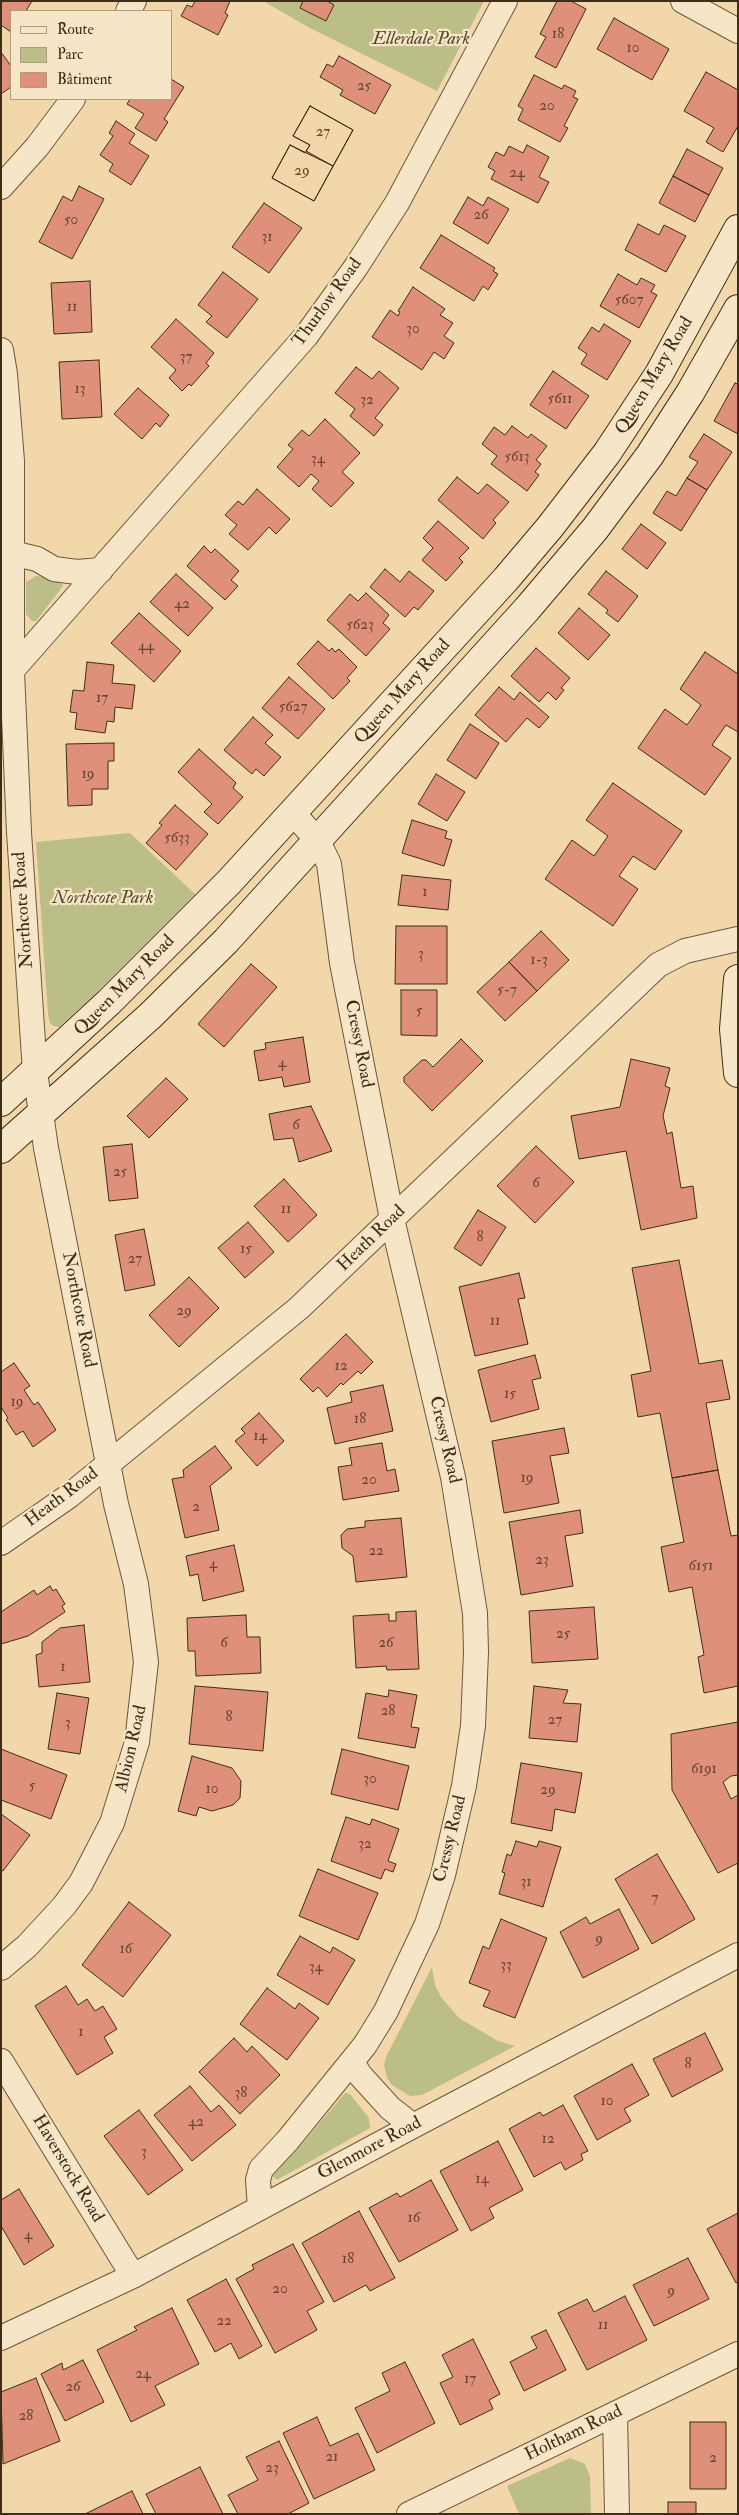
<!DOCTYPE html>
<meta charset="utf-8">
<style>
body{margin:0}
#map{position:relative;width:739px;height:2515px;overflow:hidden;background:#f2d7ab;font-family:"IM FELL Double Pica",serif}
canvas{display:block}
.frame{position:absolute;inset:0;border:2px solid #402d17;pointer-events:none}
.legend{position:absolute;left:10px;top:10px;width:162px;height:90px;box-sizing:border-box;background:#f7e5c8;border:1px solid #ae9b81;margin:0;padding:6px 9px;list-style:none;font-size:15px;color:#402d17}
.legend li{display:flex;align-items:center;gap:10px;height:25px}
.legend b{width:25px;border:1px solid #ae9b81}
</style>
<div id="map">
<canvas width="739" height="2515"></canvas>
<div class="frame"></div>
<ul class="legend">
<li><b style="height:6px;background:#f7e5c8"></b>Route</li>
<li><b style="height:14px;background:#bcbe88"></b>Parc</li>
<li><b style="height:14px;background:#df907b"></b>Bâtiment</li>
</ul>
</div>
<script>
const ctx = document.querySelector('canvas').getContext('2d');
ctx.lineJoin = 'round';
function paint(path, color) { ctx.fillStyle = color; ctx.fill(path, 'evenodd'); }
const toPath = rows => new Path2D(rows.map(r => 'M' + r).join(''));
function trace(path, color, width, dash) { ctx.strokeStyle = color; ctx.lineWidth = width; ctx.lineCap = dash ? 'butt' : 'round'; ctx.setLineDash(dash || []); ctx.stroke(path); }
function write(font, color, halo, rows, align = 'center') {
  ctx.font = font + ' "IM FELL Double Pica",serif'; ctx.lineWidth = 4.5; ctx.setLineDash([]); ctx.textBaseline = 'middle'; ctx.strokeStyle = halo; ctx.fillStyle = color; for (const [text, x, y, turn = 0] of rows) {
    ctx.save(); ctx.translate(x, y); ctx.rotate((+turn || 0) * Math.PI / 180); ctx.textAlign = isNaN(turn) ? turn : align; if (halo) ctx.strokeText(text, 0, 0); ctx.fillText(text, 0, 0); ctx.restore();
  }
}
const green = toPath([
 [263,1,484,1,437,91,308,27],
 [36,576,56,578,61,580,63,586,36,621,32,621,26,614,26,582],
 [130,833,195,894,94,995,59,1027,54,1026,50,1023,48,1014,36,842],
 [432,1967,435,1985,441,1997,459,2018,498,2041,515,2046,422,2095,410,2096,392,2085,387,2078,384,2065,387,2055],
 [345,2093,350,2094,369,2118,370,2128,277,2180,271,2174,303,2143],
 [570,2458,585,2464,590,2476,591,2514,519,2514,507,2486]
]);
const building = toPath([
 [1,1,32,1,26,11,11,11,11,32,1,25,1,1],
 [195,1,230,1,225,13,228,15,218,35,181,16,187,5,192,7,195,1],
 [303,1,327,1,334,5,326,21,300,8,303,1],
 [557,1,571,1,586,9,556,68,535,57,546,37,540,34,557,1],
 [614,18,669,49,652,80,597,49,614,18],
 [1,52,11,66,11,87,1,94,1,52],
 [339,56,391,85,375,114,340,95,343,90,320,77,327,64,333,67,339,56],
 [706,72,738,90,738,126,723,152,706,142,714,128,684,111,706,72],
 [534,75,562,89,564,85,576,91,573,97,578,99,564,126,568,128,560,142,518,120,523,109,518,106,534,75],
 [171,79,184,87,164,119,168,122,156,141,135,128,144,114,127,104,130,99,171,99,171,79],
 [310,106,353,130,314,201,272,178,290,145,305,153,310,145,293,136,310,106],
 [310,106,353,130,333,166,306,151,310,145,293,136,310,106],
 [116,121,135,134,129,143,149,156,131,185,109,171,113,164,100,155,113,136,109,133,116,121],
 [290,145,333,166,314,201,272,178,290,145],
 [527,145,549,157,539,177,549,182,538,203,491,179,495,171,488,167,496,152,504,156,509,146,523,153,527,145],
 [687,149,723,168,709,195,673,176,687,149],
 [673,176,709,195,695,222,659,203,673,176],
 [79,186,104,199,72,259,39,242,63,196,72,201,79,186],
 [468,197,483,206,488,197,509,209,488,244,453,223,468,197],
 [264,203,302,228,269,273,232,247,264,203],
 [638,224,659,235,664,225,686,236,666,272,625,250,638,224],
 [441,235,495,268,493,271,498,274,488,290,483,286,474,301,420,268,441,235],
 [223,272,258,299,227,338,206,322,212,316,198,305,223,272],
 [618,274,637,285,641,278,655,285,651,292,657,295,639,328,600,306,618,274],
 [90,281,92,332,54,334,51,283,90,281],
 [413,287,445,309,440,315,453,323,444,336,454,343,444,359,434,352,422,370,372,337,390,310,398,316,400,312,398,311,413,287],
 [176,319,214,353,206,363,209,366,191,386,189,384,182,391,169,378,176,370,151,347,176,319],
 [604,324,631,341,607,380,581,364,587,354,578,348,592,327,599,332,604,324],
 [99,360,102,417,62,419,59,362,99,360],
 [356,367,372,379,379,371,399,388,375,418,383,425,374,436,350,416,355,409,335,393,356,367],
 [553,371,589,396,566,429,530,405,553,371],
 [735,383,738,384,738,434,714,421,735,383],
 [138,388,169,415,160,427,156,423,142,439,114,414,138,388],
 [325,419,360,453,342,472,354,483,331,507,312,489,319,481,311,474,299,487,277,467,293,449,288,445,302,430,309,436,325,419],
 [512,426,528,438,531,434,547,446,536,460,541,464,535,472,539,475,527,491,491,464,497,456,482,444,494,427,505,435,512,426],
 [704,434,732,452,707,490,687,478,698,462,689,457,704,434],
 [457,477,478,494,487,484,509,502,493,520,496,523,483,539,438,500,457,477],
 [687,478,707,490,681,531,653,513,667,491,676,496,687,478],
 [257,489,290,519,276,534,269,527,248,550,229,534,237,525,225,515,238,501,243,505,257,489],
 [438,521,469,548,459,558,463,562,446,581,422,560,433,548,423,538,438,521],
 [641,524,666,543,647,569,622,549,641,524],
 [204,546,211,553,215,549,239,571,231,580,238,586,225,600,187,566,204,546],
 [385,569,400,582,409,571,434,591,418,610,414,607,405,617,370,587,385,569],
 [606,571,638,596,618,622,606,613,608,610,588,594,606,571],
 [176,574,213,608,188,636,150,602,176,574],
 [366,593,389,615,383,623,390,629,366,656,327,620,350,594,358,601,366,593],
 [579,608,610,635,588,660,558,633,579,608],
 [139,613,181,651,154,682,111,643,139,613],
 [318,641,329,651,332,648,335,652,339,649,357,667,347,678,350,681,333,699,297,664,318,641],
 [536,648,570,678,561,688,564,690,556,700,548,692,539,702,511,676,536,648],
 [705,652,738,674,738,732,726,725,712,745,731,758,705,795,638,748,665,709,687,725,701,705,680,689,705,652],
 [87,662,114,665,112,683,135,685,132,709,115,707,114,722,107,721,105,733,75,729,77,713,70,712,73,690,84,691,87,662],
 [289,677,325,709,298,739,262,708,289,677],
 [499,687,514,700,520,692,549,717,539,728,527,718,506,742,475,715,499,687],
 [253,717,273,735,265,743,281,757,264,776,256,769,252,774,224,750,253,717],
 [470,724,499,743,476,779,447,760,470,724],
 [114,743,114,761,108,761,108,789,92,789,92,805,68,806,66,744,114,743],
 [199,749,232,779,236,783,233,788,243,797,218,824,204,812,212,804,178,772,199,749],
 [436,774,465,792,447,821,418,804,436,774],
 [613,783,682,831,655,870,633,856,619,876,638,889,613,926,545,879,572,840,594,856,608,836,586,820,613,783],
 [175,805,208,834,176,870,146,843,162,825,159,823,175,805],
 [412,820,447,831,445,838,452,840,444,866,402,853,412,820],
 [402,875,451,880,448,910,398,905,402,875],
 [396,926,447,926,447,984,395,984,396,926],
 [541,931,569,960,537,991,509,962,541,931],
 [509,962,537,991,505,1021,477,992,509,962],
 [251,964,277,987,224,1047,198,1024,251,964],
 [401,990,437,990,437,1036,401,1035,401,990],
 [303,1037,310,1082,284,1087,282,1077,259,1081,254,1051,266,1049,265,1043,303,1037],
 [461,1039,483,1061,432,1111,404,1082,404,1077,422,1060,426,1060,433,1067,461,1039],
 [631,1059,670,1068,665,1086,670,1088,663,1116,667,1134,672,1132,681,1188,693,1186,697,1218,641,1230,626,1151,579,1159,571,1116,620,1107,631,1059],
 [166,1078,188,1099,149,1138,127,1116,166,1078],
 [311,1106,332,1151,299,1162,293,1138,274,1140,269,1114,311,1106],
 [132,1144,138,1198,109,1201,103,1147,132,1144],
 [536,1146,574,1182,535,1223,497,1186,536,1146],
 [284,1179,317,1215,288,1242,254,1206,284,1179],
 [478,1210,506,1227,481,1266,454,1248,478,1210],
 [248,1222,274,1252,245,1278,218,1248,248,1222],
 [144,1229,155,1285,125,1291,115,1235,144,1229],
 [679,1260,699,1364,722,1360,730,1399,706,1403,718,1470,672,1478,660,1413,638,1417,631,1375,651,1371,632,1268,679,1260],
 [519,1273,525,1298,518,1299,528,1344,475,1356,459,1287,519,1273],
 [189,1277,219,1308,179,1347,149,1315,189,1277],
 [346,1334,373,1362,361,1374,358,1371,343,1385,341,1383,327,1397,318,1387,313,1392,300,1379,346,1334],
 [535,1355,541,1378,532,1380,539,1409,491,1422,478,1370,535,1355],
 [14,1363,30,1386,24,1390,34,1405,38,1402,56,1430,33,1447,23,1431,16,1435,6,1420,8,1418,1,1407,1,1372,14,1363],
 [383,1385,393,1431,335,1444,327,1408,352,1402,350,1392,383,1385],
 [259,1413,284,1441,257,1466,235,1441,245,1433,241,1429,259,1413],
 [564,1428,569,1453,550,1456,559,1503,504,1513,492,1441,564,1428],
 [382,1443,387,1471,395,1469,399,1491,343,1500,338,1467,352,1465,349,1448,382,1443],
 [215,1446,232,1468,210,1486,219,1530,185,1538,172,1479,184,1477,183,1470,215,1446],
 [718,1470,731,1536,738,1535,738,1686,704,1693,698,1657,704,1655,692,1587,669,1592,661,1547,684,1542,672,1478,718,1470],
 [580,1510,583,1533,565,1536,573,1586,521,1595,509,1522,580,1510],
 [401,1518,407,1577,356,1582,353,1556,342,1548,341,1535,347,1529,365,1527,365,1521,401,1518],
 [234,1545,244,1591,203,1601,198,1574,190,1576,186,1556,234,1545],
 [50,1586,53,1591,56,1589,65,1604,62,1606,65,1612,28,1636,1,1644,1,1612,34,1590,37,1595,50,1586],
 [594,1607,598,1659,532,1663,529,1611,594,1607],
 [416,1611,419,1669,387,1670,386,1666,356,1668,353,1616,389,1614,389,1621,396,1621,396,1612,416,1611],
 [246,1615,247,1637,260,1637,261,1673,196,1676,195,1651,188,1651,187,1618,246,1615],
 [84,1625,90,1682,39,1687,36,1655,42,1653,42,1642,60,1628,84,1625],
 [195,1686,268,1692,263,1751,189,1744,195,1686],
 [534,1686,568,1690,563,1703,581,1704,577,1742,529,1738,534,1686],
 [389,1690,417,1695,411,1727,419,1728,415,1748,358,1738,366,1693,388,1697,389,1690],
 [57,1693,89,1698,80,1754,48,1749,57,1693],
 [738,1722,738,1775,731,1776,723,1782,731,1799,738,1795,738,1863,718,1873,672,1790,671,1734,738,1722],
 [1,1749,67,1775,51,1819,1,1800,1,1749],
 [342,1749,409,1766,398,1810,331,1794,342,1749],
 [192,1756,232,1768,241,1781,240,1798,233,1805,212,1811,199,1807,196,1816,178,1811,192,1756],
 [521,1763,582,1773,575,1813,555,1809,552,1831,511,1823,521,1763],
 [1,1814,30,1835,3,1871,1,1870,1,1814],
 [346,1817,370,1825,372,1819,399,1829,388,1861,396,1864,393,1872,385,1869,381,1879,331,1861,346,1817],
 [516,1841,537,1847,539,1841,561,1847,543,1907,499,1894,505,1873,502,1872,507,1854,511,1856,516,1841],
 [657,1854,695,1919,652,1944,615,1879,657,1854],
 [318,1869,378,1893,358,1940,299,1916,318,1869],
 [129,1902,171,1935,123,1997,82,1965,129,1902],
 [619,1909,639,1949,583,1978,560,1932,586,1917,590,1924,619,1909],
 [501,1919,547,1938,515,2018,483,2006,490,1991,469,1983,483,1946,489,1949,501,1919],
 [300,1936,330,1953,333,1947,355,1960,328,2005,277,1975,300,1936],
 [66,1986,78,2005,87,1999,95,2011,103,2006,117,2029,104,2037,113,2053,77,2075,35,2006,66,1986],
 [267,1988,295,2009,299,2003,319,2018,287,2060,240,2024,267,1988],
 [705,2033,723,2070,672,2097,653,2059,705,2033],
 [234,2038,247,2052,252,2046,280,2075,240,2114,199,2072,234,2038],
 [632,2064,649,2095,624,2109,631,2121,597,2140,574,2096,632,2064],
 [190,2086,211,2112,219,2105,236,2125,192,2161,154,2115,190,2086],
 [563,2105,588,2151,581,2154,583,2160,565,2170,561,2162,534,2177,509,2129,540,2112,543,2116,563,2105],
 [139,2110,183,2170,148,2195,104,2136,139,2110],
 [498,2141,523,2190,489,2208,494,2218,471,2231,440,2171,498,2141],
 [431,2180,458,2230,399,2262,369,2208,397,2193,400,2197,431,2180],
 [19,2189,54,2246,24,2265,1,2226,1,2200,19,2189],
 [359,2211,395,2278,370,2291,366,2285,334,2302,302,2243,359,2211],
 [738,2213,738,2282,736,2283,707,2229,738,2213],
 [293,2244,324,2302,307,2311,317,2330,275,2353,236,2279,254,2269,252,2265,293,2244],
 [688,2258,709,2299,654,2326,633,2285,688,2258],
 [226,2279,262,2346,239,2359,231,2343,215,2352,187,2300,226,2279],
 [625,2296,647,2340,587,2370,558,2313,587,2299,594,2312,625,2296],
 [172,2308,199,2364,155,2386,165,2405,131,2422,97,2350,137,2330,134,2327,172,2308],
 [546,2330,566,2370,524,2391,510,2362,537,2348,531,2337,546,2330],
 [473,2339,500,2394,489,2400,493,2409,460,2425,440,2383,453,2377,442,2355,473,2339],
 [83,2360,104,2402,65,2421,41,2374,62,2363,63,2370,83,2360],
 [405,2362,435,2423,377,2453,355,2408,390,2391,382,2373,405,2362],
 [36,2378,60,2441,3,2464,1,2392,36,2378],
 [317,2417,330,2446,358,2433,375,2470,314,2499,283,2433,317,2417],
 [690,2422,726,2422,726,2489,690,2489,690,2422],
 [279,2441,309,2503,288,2514,238,2514,228,2495,258,2480,246,2457,279,2441],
 [200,2467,223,2514,156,2514,146,2494,200,2467],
 [132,2491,143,2514,85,2514,132,2491],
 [668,2502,696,2502,696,2514,668,2514,668,2502]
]);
const street = toPath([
 [683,1,738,31],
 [128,11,134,1],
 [1,187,37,147,73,99],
 [1,350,5,374,12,461,12,671,19,832,35,1072,46,1148,100,1423,116,1504,136,1584,146,1662,137,1742,112,1823,81,1883,64,1906,27,1946,1,1968],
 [12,553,37,559,54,569,77,572,101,570],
 [7,676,306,336,356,267,397,203,505,1],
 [1,1543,69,1496,299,1308,658,965,685,951,738,939],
 [1,2061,133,2276],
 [352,2062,360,2075,390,2108,413,2126],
 [260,2208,258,2180,261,2169,288,2140,365,2045,386,2011,427,1924,443,1875,464,1786,473,1726,476,1652,475,1613,453,1477,392,1219,342,963,329,864,318,841,293,813],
 [1,2338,133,2276,413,2126,738,1955],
 [615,2414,617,2514],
 [409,2514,738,2354]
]);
const secondary = toPath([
 [738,979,734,1029,738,1073],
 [1,1102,109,1002,229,882,506,579,550,527,607,453,659,374,738,229],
 [1,1149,150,1016,226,941,527,609,595,529,650,455,690,393,738,309]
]);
const numberNames = [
 ["18",558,35],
 ["10",633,49],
 ["25",364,87],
 ["20",547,107],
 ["27",323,133],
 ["29",302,172],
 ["24",517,174],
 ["26",481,216],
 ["50",71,221],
 ["31",267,238],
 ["5607",629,301],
 ["11",72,308],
 ["30",413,330],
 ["37",186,358],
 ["13",80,390],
 ["5611",560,400],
 ["32",367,401],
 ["5613",517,458],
 ["34",318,460],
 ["42",182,605],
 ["5623",360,626],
 ["44",146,647],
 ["17",102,699],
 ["5627",293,708],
 ["19",88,775],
 ["5633",177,839],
 ["1",425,893],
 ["3",421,955],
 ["1-3",539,961],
 ["5-7",507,991],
 ["5",419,1012],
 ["4",282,1064],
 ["6",296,1126],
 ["25",120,1173],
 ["6",536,1184],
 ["11",286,1210],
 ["8",480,1238],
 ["15",246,1250],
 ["27",135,1260],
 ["29",184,1312],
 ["11",495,1322],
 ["12",341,1367],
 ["15",510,1395],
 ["19",17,1403],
 ["18",360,1420],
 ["14",260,1437],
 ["19",527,1479],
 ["20",369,1481],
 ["2",196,1508],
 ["22",376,1552],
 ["23",542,1561],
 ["4",213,1565],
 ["6151",701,1567],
 ["25",563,1635],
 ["6",224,1644],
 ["26",386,1644],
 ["1",63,1668],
 ["28",388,1712],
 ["8",229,1718],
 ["27",555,1721],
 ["3",68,1724],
 ["6191",704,1770],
 ["30",370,1780],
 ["5",32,1787],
 ["10",212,1790],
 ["29",548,1791],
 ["32",365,1845],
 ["31",526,1883],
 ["7",655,1899],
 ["9",599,1940],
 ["16",126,1950],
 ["33",506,1966],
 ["34",316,1968],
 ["1",81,2033],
 ["8",688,2065],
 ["38",241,2094],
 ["10",607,2102],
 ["42",196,2123],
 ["12",548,2140],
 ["3",144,2153],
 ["14",482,2180],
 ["16",414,2219],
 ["4",28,2236],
 ["18",348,2260],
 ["20",280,2290],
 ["9",671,2292],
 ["22",224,2322],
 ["11",603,2326],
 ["24",143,2375],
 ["17",470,2380],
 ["26",73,2388],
 ["28",26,2417],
 ["21",332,2458],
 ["2",713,2459],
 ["23",272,2469]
];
const parkNames = [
 ["Ellerdale Park",421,40],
 ["Northcote Park",103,899]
];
const streetNames = [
 ["Thurlow Road",328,303,-54],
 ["Queen Mary Road",655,376,-59],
 ["Queen Mary Road",403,692,-48],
 ["Northcote Road",24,910,-94],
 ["Queen Mary Road",125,986,-45],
 ["Cressy Road",358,1044,79],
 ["Heath Road",372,1239,-44],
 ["Northcote Road",78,1310,79],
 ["Cressy Road",444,1440,77],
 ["Heath Road",62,1498,-37],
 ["Albion Road",132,1749,-77],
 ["Cressy Road",451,1839,-76],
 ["Glenmore Road",370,2149,-28],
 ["Haverstock Road",67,2169,59],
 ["Holtham Road",574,2434,-26]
];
paint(green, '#bcbe88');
paint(building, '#df907b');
trace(building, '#402d17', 1);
trace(street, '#6c583c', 26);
trace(secondary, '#402d17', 30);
trace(street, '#f7e5c8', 24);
trace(secondary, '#f7e5c8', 28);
write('15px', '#684630', null, numberNames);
write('italic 18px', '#594a2e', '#f7e5c8', parkNames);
write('18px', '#402d17', '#f7e5c8', streetNames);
</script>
